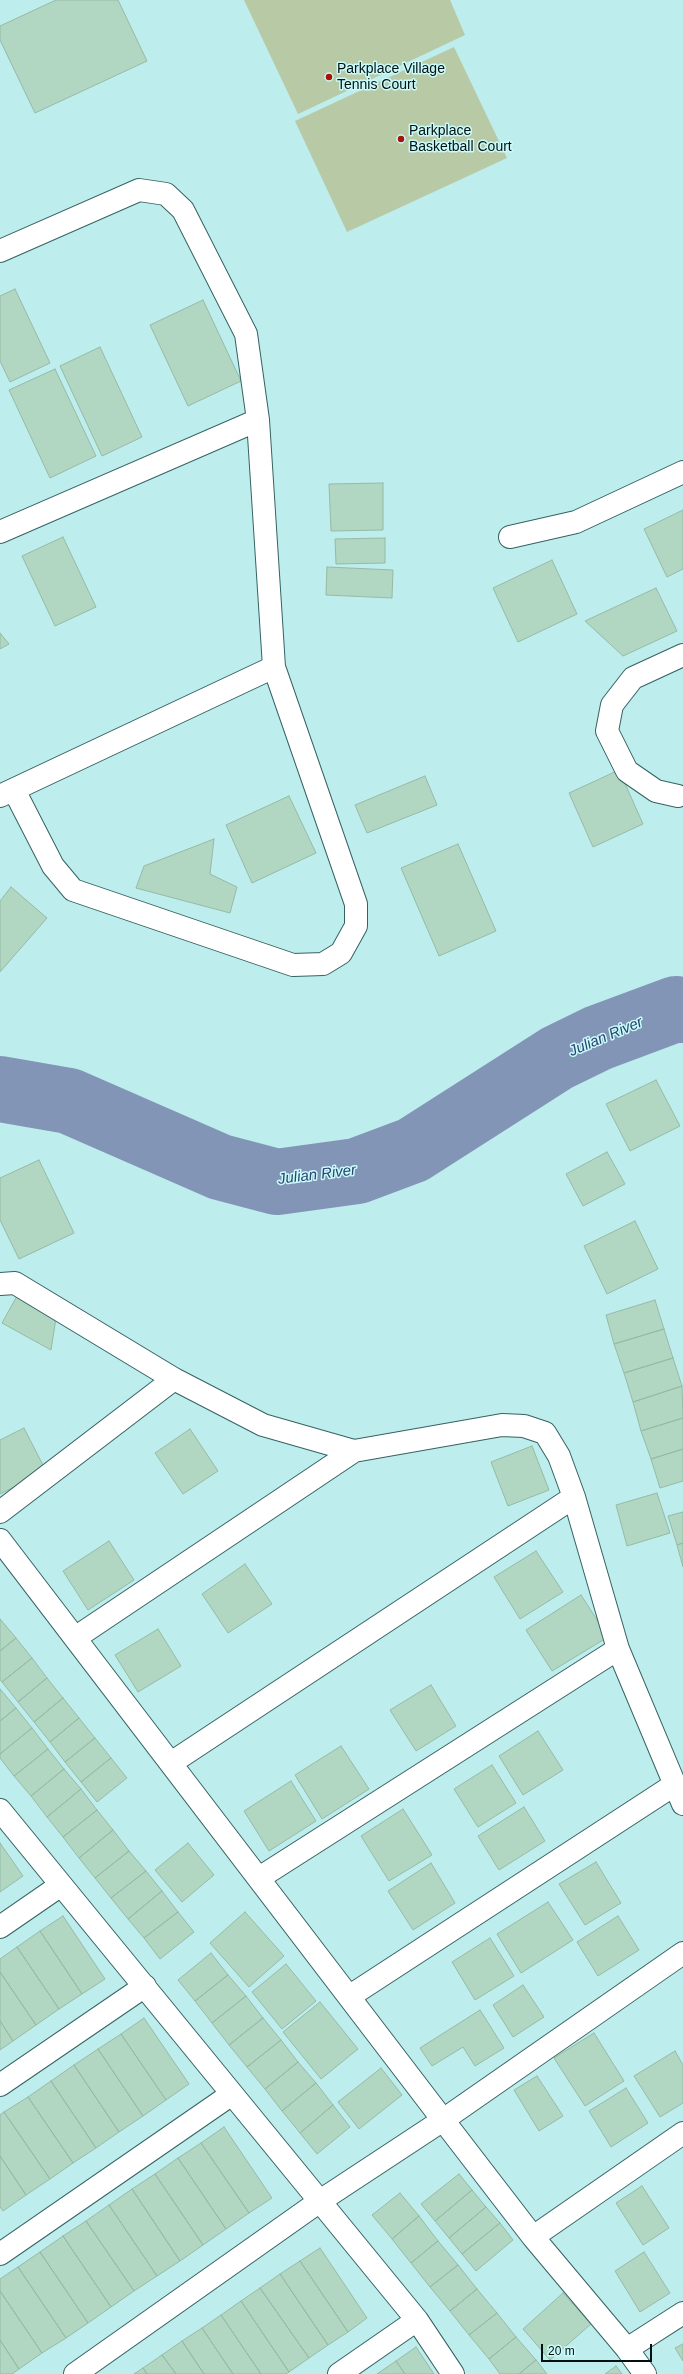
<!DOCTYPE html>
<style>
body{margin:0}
#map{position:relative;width:683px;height:2374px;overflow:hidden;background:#bdedec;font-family:Arial,sans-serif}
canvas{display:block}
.scale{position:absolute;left:541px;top:2344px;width:111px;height:18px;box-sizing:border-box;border:2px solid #011111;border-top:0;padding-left:5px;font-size:12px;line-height:14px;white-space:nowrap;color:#011111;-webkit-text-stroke:3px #cafaf9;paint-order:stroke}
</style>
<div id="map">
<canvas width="683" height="2374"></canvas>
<div class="scale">20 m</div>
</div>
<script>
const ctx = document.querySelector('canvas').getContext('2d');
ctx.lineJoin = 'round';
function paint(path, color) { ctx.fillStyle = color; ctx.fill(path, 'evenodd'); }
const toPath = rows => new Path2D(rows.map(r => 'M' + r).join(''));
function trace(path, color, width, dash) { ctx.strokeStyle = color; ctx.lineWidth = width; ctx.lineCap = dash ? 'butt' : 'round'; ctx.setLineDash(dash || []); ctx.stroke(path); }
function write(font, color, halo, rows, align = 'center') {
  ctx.font = font + ' Arial,sans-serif'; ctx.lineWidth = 3; ctx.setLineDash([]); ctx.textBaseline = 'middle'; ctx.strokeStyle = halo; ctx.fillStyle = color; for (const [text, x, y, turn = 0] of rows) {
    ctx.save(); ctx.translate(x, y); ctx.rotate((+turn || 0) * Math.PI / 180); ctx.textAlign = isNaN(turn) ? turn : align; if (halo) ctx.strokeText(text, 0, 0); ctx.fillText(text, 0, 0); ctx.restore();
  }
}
const green = toPath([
 [244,0,450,0,465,35,298,114],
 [454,47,507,158,347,232,295,121]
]);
const river = toPath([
 [0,1089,69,1101,220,1167,277,1182,357,1171,413,1150,557,1058,598,1038,676,1009,683,1010]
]);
const building = toPath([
 [56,0,118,0,147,61,35,113,0,40,0,26,56,0],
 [15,289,50,363,10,382,0,361,0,296,15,289],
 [203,300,241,381,188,406,150,325,203,300],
 [100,347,142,437,102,456,60,366,100,347],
 [55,369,96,456,50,478,9,390,55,369],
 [383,483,383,530,331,531,329,484,383,483],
 [683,510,683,569,667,577,644,529,683,510],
 [63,537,96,607,55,626,22,556,63,537],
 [385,538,385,563,336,564,335,539,385,538],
 [552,560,577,614,518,642,493,588,552,560],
 [327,567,393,570,392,598,326,595,327,567],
 [656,588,677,631,623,656,585,621,656,588],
 [0,633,9,644,0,649,0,633],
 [619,770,643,824,593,847,569,793,619,770],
 [425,776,437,805,367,833,355,805,425,776],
 [289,796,316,853,252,883,226,825,289,796],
 [214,839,210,874,237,887,230,913,136,888,144,866,214,839],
 [458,844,496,931,439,956,401,868,458,844],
 [11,887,47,918,0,972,0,901,11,887],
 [656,1080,680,1126,630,1151,606,1104,656,1080],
 [607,1152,625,1184,583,1206,566,1174,607,1152],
 [39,1160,74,1233,19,1259,0,1220,0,1178,39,1160],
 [635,1221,658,1269,607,1294,584,1246,635,1221],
 [17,1296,56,1318,51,1350,2,1323,17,1296],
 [655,1300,664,1329,614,1344,606,1315,655,1300],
 [664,1329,673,1358,624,1373,614,1344,664,1329],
 [673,1358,682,1386,633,1402,624,1373,673,1358],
 [682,1386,683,1418,641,1431,633,1402,682,1386],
 [683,1418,683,1449,651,1459,641,1431,683,1418],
 [24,1428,46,1471,0,1494,0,1440,24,1428],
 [190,1429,218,1471,183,1494,155,1453,190,1429],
 [532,1446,549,1490,508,1506,491,1462,532,1446],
 [683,1449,683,1481,660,1488,651,1459,683,1449],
 [657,1493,670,1533,627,1546,616,1505,657,1493],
 [683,1512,683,1543,677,1545,668,1516,683,1512],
 [109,1541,134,1580,88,1610,63,1571,109,1541],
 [683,1543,683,1567,677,1545,683,1543],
 [536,1551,563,1592,520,1619,494,1577,536,1551],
 [245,1564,272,1604,228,1633,202,1594,245,1564],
 [581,1595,608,1637,552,1671,526,1630,581,1595],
 [0,1619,16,1638,0,1651,0,1619],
 [158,1629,181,1666,138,1692,115,1655,158,1629],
 [16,1638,32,1658,2,1682,0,1680,0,1651,16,1638],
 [32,1658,47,1678,18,1702,2,1682,32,1658],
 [47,1678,63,1698,34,1722,18,1702,47,1678],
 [431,1685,456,1726,416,1751,390,1710,431,1685],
 [0,1689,16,1708,0,1721,0,1689],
 [63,1698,79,1718,50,1742,34,1722,63,1698],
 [16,1708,32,1728,0,1754,0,1721,16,1708],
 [79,1718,95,1738,65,1762,50,1742,79,1718],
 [32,1728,48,1749,14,1776,0,1758,0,1754,32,1728],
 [538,1731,563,1770,523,1795,499,1756,538,1731],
 [95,1738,111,1758,81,1782,65,1762,95,1738],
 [341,1746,369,1789,322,1819,295,1775,341,1746],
 [48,1749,64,1769,31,1796,14,1776,48,1749],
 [111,1758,127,1778,97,1802,81,1782,111,1758],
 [492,1765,516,1803,478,1827,454,1789,492,1765],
 [64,1769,81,1789,47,1817,31,1796,64,1769],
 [291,1781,316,1821,269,1851,244,1811,291,1781],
 [81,1789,97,1810,63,1837,47,1817,81,1789],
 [524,1807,545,1841,499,1870,478,1836,524,1807],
 [403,1809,432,1855,389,1881,361,1836,403,1809],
 [97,1810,113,1830,79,1858,63,1837,97,1810],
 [113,1830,129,1851,95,1878,79,1858,113,1830],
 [0,1843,23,1876,0,1892,0,1843],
 [188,1843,214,1875,182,1902,155,1870,188,1843],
 [129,1851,146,1871,111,1898,95,1878,129,1851],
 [596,1862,621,1903,585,1925,559,1884,596,1862],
 [431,1863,455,1903,413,1930,388,1891,431,1863],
 [146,1871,162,1891,128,1919,111,1898,146,1871],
 [162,1891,178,1912,144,1938,128,1919,162,1891],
 [548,1902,573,1940,521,1973,497,1934,548,1902],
 [178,1912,194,1932,160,1959,144,1938,178,1912],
 [245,1912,284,1956,249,1987,210,1943,245,1912],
 [63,1916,105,1979,82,1994,40,1931,63,1916],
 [618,1916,639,1950,598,1976,577,1942,618,1916],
 [40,1931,82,1994,59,2009,17,1947,40,1931],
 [490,1938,514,1976,475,2000,452,1962,490,1938],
 [17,1947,59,2009,36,2025,0,1972,0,1959,17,1947],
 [211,1953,228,1975,195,2001,178,1980,211,1953],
 [286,1964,316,2001,282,2029,252,1992,286,1964],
 [0,1972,36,2025,13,2041,0,2021,0,1972],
 [228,1975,246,1996,212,2023,195,2001,228,1975],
 [523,1985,544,2017,513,2037,493,2005,523,1985],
 [246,1996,263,2018,229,2045,212,2023,246,1996],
 [320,2002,358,2049,321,2079,283,2032,320,2002],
 [480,2010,504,2048,475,2066,463,2047,432,2066,420,2048,480,2010],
 [144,2018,189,2084,166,2100,121,2034,144,2018],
 [263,2018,281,2040,247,2067,229,2045,263,2018],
 [0,2021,13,2041,0,2050,0,2021],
 [594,2033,624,2081,585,2106,554,2058,594,2033],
 [121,2034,166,2100,143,2116,98,2049,121,2034],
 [281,2040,298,2062,265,2089,247,2067,281,2040],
 [98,2049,143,2116,119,2132,74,2065,98,2049],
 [675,2051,683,2065,683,2103,660,2117,634,2076,675,2051],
 [298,2062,316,2083,282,2111,265,2089,298,2062],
 [74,2065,119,2132,96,2148,51,2081,74,2065],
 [381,2068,402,2095,359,2129,338,2102,381,2068],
 [537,2076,563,2116,539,2131,514,2090,537,2076],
 [51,2081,96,2148,73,2163,28,2097,51,2081],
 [316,2083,333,2105,300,2133,282,2111,316,2083],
 [626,2088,648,2123,611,2147,589,2111,626,2088],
 [28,2097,73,2163,50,2179,4,2112,28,2097],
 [333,2105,350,2127,317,2154,300,2133,333,2105],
 [4,2112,50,2179,26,2195,0,2156,0,2115,4,2112],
 [224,2127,272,2198,249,2213,201,2143,224,2127],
 [201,2143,249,2213,226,2229,178,2158,201,2143],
 [0,2156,26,2195,3,2211,0,2207,0,2156],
 [178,2158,226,2229,203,2245,155,2174,178,2158],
 [155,2174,203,2245,180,2261,132,2189,155,2174],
 [459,2174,472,2190,435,2221,421,2204,459,2174],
 [642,2186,669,2228,643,2245,616,2203,642,2186],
 [132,2189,180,2261,157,2276,109,2205,132,2189],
 [472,2190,486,2207,449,2238,435,2221,472,2190],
 [400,2193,419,2216,392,2239,372,2215,400,2193],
 [109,2205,157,2276,134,2291,86,2221,109,2205],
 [486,2207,500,2223,462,2254,449,2238,486,2207],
 [419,2216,438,2241,411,2263,392,2239,419,2216],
 [86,2221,134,2291,111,2307,63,2236,86,2221],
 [500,2223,513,2240,476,2271,462,2254,500,2223],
 [63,2236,111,2307,88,2323,40,2252,63,2236],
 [438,2241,458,2265,430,2287,411,2263,438,2241],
 [320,2248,367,2318,348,2332,300,2261,320,2248],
 [40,2252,88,2323,66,2338,18,2267,40,2252],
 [644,2252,670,2293,640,2312,615,2271,644,2252],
 [300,2261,348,2332,328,2345,280,2274,300,2261],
 [458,2265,477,2289,450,2311,430,2287,458,2265],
 [18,2267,66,2338,42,2353,0,2291,0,2279,18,2267],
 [280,2274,328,2345,309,2358,260,2288,280,2274],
 [260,2288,309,2358,289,2372,241,2301,260,2288],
 [477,2289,497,2313,469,2335,450,2311,477,2289],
 [0,2291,42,2353,19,2369,0,2340,0,2291],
 [563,2293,591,2324,550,2360,523,2329,563,2293],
 [241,2301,289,2372,286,2374,261,2374,221,2315,241,2301],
 [497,2313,516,2337,489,2359,469,2335,497,2313],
 [221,2315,261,2374,233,2374,202,2328,221,2315],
 [202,2328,233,2374,204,2374,182,2341,202,2328],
 [516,2337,536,2360,519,2374,500,2374,489,2359,516,2337],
 [0,2340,19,2369,12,2374,0,2374,0,2340],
 [182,2341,204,2374,176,2374,162,2355,182,2341],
 [683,2344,683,2361,675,2348,683,2344],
 [416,2347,434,2374,405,2374,396,2361,416,2347],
 [162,2355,176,2374,147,2374,143,2368,162,2355],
 [536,2360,547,2374,519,2374,536,2360],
 [396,2361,405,2374,377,2374,396,2361],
 [616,2366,622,2374,605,2374,616,2366],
 [143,2368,147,2374,134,2374,143,2368]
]);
const street = toPath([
 [0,251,139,190,166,194,183,210,246,334,258,420,274,667,0,796],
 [0,532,258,420],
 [510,537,576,522,683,472],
 [14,790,53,866,73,890,293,965,323,964,341,953,356,926,356,904,274,667],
 [678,796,656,791,627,771,607,731,612,705,633,678,683,655],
 [0,1284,15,1283,174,1379,263,1425,354,1451,502,1425,524,1426,545,1433,559,1456,574,1497,618,1649,683,1804],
 [0,1512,174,1379],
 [0,1540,443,2120,533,2237,627,2349,645,2374],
 [75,1638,354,1451],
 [171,1763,574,1497],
 [0,1810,417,2320,453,2374],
 [259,1878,618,1649],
 [0,1927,61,1885],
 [350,1996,674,1785],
 [0,2085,145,1986],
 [533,2237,683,2133],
 [0,2254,232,2094],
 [627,2349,683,2313],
 [75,2374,320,2201,443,2120,683,1953],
 [339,2374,417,2320]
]);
const markers = [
 [329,77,4,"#a61309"],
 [401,139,4,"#a61309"]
];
const poiNames = [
 ["Parkplace Village",337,69],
 ["Tennis Court",337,85],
 ["Parkplace",409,131],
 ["Basketball Court",409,147]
];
const waterNames = [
 ["Julian River",606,1037,-23],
 ["Julian River",317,1175,-7]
];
paint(green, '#b8c9a6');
trace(river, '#8295b6', 66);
paint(building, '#b1d7c2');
trace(building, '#95baa6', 1);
trace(street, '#366262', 24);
trace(street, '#fff', 22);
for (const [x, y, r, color] of markers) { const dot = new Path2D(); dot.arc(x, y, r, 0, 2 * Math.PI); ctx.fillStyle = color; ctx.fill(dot); trace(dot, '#cafaf9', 1.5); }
write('14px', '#011111', '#cafaf9', poiNames, 'left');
write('italic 15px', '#284370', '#cafaf9', waterNames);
</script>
